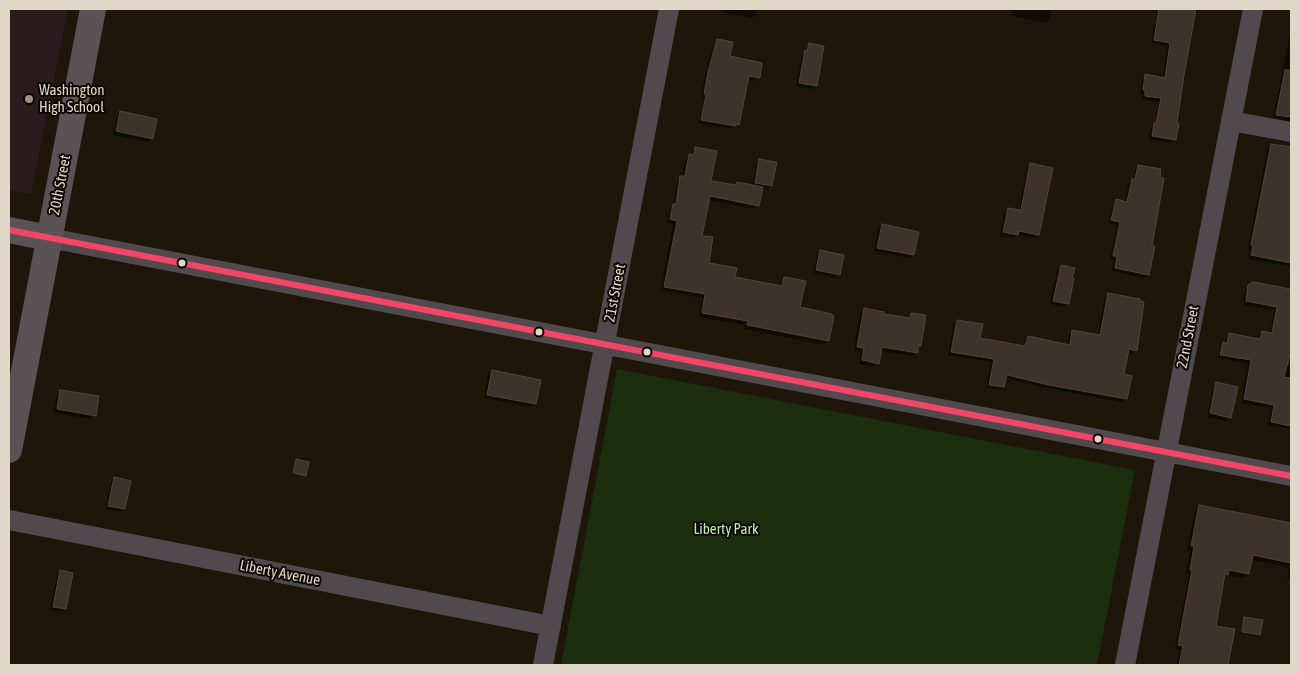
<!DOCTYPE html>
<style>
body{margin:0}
#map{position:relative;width:1300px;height:674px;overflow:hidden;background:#1e1609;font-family:"Asap Condensed",sans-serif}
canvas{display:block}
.frame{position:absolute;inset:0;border:10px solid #e0d7c6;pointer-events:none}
</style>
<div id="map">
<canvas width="1300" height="674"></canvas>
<div class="frame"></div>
</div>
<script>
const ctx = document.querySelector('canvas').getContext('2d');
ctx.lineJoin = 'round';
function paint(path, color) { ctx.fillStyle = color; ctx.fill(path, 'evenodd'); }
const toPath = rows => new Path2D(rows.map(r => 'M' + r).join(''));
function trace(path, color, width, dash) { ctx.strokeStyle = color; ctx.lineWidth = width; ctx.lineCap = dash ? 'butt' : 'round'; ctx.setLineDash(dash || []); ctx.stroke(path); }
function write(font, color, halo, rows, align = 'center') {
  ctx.font = font + ' "Asap Condensed",sans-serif'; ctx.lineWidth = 4; ctx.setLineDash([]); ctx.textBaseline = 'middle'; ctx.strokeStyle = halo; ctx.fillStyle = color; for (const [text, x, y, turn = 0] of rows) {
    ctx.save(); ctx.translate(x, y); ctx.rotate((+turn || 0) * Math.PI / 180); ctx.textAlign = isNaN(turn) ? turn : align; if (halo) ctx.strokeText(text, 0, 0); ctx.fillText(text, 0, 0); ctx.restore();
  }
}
const education = toPath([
 [9,9,68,9,31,194,9,190]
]);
const green = toPath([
 [617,369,1135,470,1097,665,561,665]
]);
const shadow = toPath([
 [723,9,757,9,756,14,752,18,722,12],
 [1013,9,1052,9,1050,19,1046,23,1012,16],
 [1178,9,1200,9,1196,13,1194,12,1176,124,1175,140,1171,143,1149,139,1151,128,1154,125,1159,102,1142,99,1142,94,1140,93,1142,79,1146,76,1163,78,1167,46,1151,43,1154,25,1157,22,1175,23],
 [1291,28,1291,122,1273,118],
 [718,40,729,57,758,78,755,81,747,80,738,124,731,129,699,123,704,98,701,97,705,76,714,43],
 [809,44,816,86,812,89,796,87,802,55],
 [121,112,152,138,148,142,113,135,117,116],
 [1271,145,1291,149,1291,267,1248,259,1250,250,1248,249,1267,149],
 [695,149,710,182,734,186,737,183,752,186,756,164,760,160,775,163,771,186,768,190,761,188,758,205,754,209,708,200,700,237,707,264,733,278,780,287,781,282,785,278,799,308,828,341,824,345,744,329,744,325,699,317,702,298,661,290,673,224,667,223,670,209,673,206,677,181,682,177,685,159,691,156],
 [1030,165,1038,234,1034,238,1017,234,1014,238,1000,236,1004,213,1008,209,1019,211,1027,168],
 [1138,166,1150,247,1148,274,1144,278,1112,271,1114,260,1110,259,1117,225,1108,223,1113,204,1116,201,1125,202,1128,184,1133,179,1135,170],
 [882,225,913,254,910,258,874,251,878,229],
 [821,251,839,274,835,278,813,273,817,255],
 [1061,267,1068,303,1064,307,1050,304,1057,270],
 [1254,283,1291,290,1289,311,1291,312,1291,360,1285,359,1291,370,1291,429,1268,425,1271,408,1241,403,1248,364,1218,358,1220,347,1225,344,1226,338,1229,334,1258,339,1258,336,1262,332,1270,334,1274,310,1243,305,1245,290],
 [1108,295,1136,350,1132,354,1127,353,1122,375,1126,399,1122,402,1045,388,1005,378,1003,387,1000,390,986,388,991,362,948,355,953,325,957,321,979,339,1023,347,1025,340,1028,337,1067,346,1069,335,1073,331,1098,336,1104,298],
 [864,310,882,315,907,318,911,314,920,346,916,352,913,356,880,351,878,363,874,367,859,364,861,352,854,350,860,313],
 [492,371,535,404,531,407,484,398,488,375],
 [1216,384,1230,417,1226,421,1207,417,1213,387],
 [61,391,94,415,91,419,54,413,57,395],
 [296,461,305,475,304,476,292,474],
 [114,479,124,508,120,512,105,509,111,482],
 [1199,507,1278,534,1291,536,1291,579,1287,578,1289,567,1251,560,1248,574,1244,578,1226,575,1223,578,1215,627,1223,659,1222,665,1177,665,1180,650,1175,649,1189,574,1186,574,1190,551,1187,550,1195,511],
 [60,571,65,609,61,612,50,610,57,575],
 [1245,618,1259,634,1258,636,1241,633]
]);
const building = toPath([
 [1159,9,1196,9,1184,75,1177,123,1179,124,1176,140,1152,136,1154,123,1156,123,1161,98,1145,96,1145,90,1143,90,1145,74,1165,78,1170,43,1154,40,1159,9],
 [717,39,733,42,730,56,762,63,760,78,749,76,739,125,736,124,735,126,701,120,706,95,704,94,708,72,717,39],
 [809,43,824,46,817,86,799,83,805,50,807,51,809,43],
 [1285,70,1291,70,1291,117,1276,115,1285,70],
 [120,111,157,119,153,139,116,131,120,111],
 [1271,144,1291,147,1291,263,1251,255,1253,246,1251,245,1271,144],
 [695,147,717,151,711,181,736,185,737,182,763,187,759,206,710,196,702,236,713,237,709,263,737,268,735,277,782,286,784,277,806,281,800,307,832,314,832,316,834,316,829,341,747,325,748,321,702,313,705,294,664,287,677,221,670,219,673,204,676,204,680,176,685,176,689,154,694,155,695,147],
 [759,159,777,162,772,186,755,183,759,159],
 [1030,163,1053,168,1039,235,1019,231,1018,235,1003,232,1008,208,1021,210,1030,163],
 [1138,165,1161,169,1160,177,1164,178,1152,246,1155,246,1149,275,1115,268,1117,256,1113,256,1120,222,1111,220,1116,199,1127,202,1132,179,1135,179,1138,165],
 [882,224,919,232,914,255,877,248,882,224],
 [820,250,844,255,840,275,816,270,820,250],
 [1061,265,1075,268,1072,278,1074,278,1069,304,1053,301,1061,265],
 [1253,282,1291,289,1291,351,1284,377,1291,378,1291,426,1271,422,1274,405,1244,399,1251,360,1220,355,1223,342,1227,343,1229,333,1260,339,1262,331,1272,333,1277,307,1246,301,1248,285,1253,282],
 [1108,293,1140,299,1140,301,1144,302,1137,351,1129,349,1124,374,1132,376,1127,399,1049,385,1007,375,1004,387,989,385,994,359,951,352,957,320,983,324,980,338,1025,346,1028,336,1070,345,1072,330,1100,335,1108,293],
 [864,308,884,312,884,314,910,318,911,313,926,315,921,346,918,346,918,353,882,347,879,364,862,360,864,348,857,347,864,308],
 [492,370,541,380,536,404,487,395,492,370],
 [1216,382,1238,387,1231,418,1210,413,1216,382],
 [60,390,99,396,96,416,57,409,60,390],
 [296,459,309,462,306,476,293,473,296,459],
 [114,477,131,481,125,509,108,506,114,477],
 [1199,505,1291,523,1291,563,1253,555,1249,574,1229,570,1228,575,1225,574,1216,626,1235,629,1228,665,1179,665,1183,646,1178,645,1192,570,1190,570,1194,546,1191,546,1199,505],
 [60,570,73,573,66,609,53,607,60,570],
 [1244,617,1263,620,1260,635,1242,632,1244,617]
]);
const minor = toPath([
 [1231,121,1291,132],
 [49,238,1291,476],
 [9,520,551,626],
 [543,665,669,9],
 [1125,665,1253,9]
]);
const major = toPath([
 [9,230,49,238],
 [9,450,93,9]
]);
const bus1 = toPath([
 [9,230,1291,476]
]);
const markers = [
 [29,99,5,"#9c9384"],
 [182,263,4.5,"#e0d7c6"],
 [539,332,4.5,"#e0d7c6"],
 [647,352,4.5,"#e0d7c6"],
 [1098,439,4.5,"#e0d7c6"]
];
const poiNames = [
 ["Washington",39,90],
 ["High School",39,107]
];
const streetNames = [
 ["20th Street",60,185,-79],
 ["21st Street",615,293,-79],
 ["22nd Street",1188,337,-79],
 ["Liberty Avenue",280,573,11]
];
const parkNames = [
 ["Liberty Park",726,529]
];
paint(education, '#2c1b1e');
paint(green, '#1b2f0e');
paint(shadow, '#0007');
paint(building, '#3d332a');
trace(building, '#4f453c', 1);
trace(minor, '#504a4e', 20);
trace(major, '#5b5256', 26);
trace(bus1, '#f34667', 6);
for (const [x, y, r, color] of markers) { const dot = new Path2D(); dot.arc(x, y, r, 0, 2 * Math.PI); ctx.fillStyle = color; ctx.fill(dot); trace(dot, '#0a0500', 2); }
write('15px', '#e0d7c6', '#0a0500', poiNames, 'left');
write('15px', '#e0d7c6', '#0a0500', streetNames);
write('15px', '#bcf1a7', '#0a0500', parkNames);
</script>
